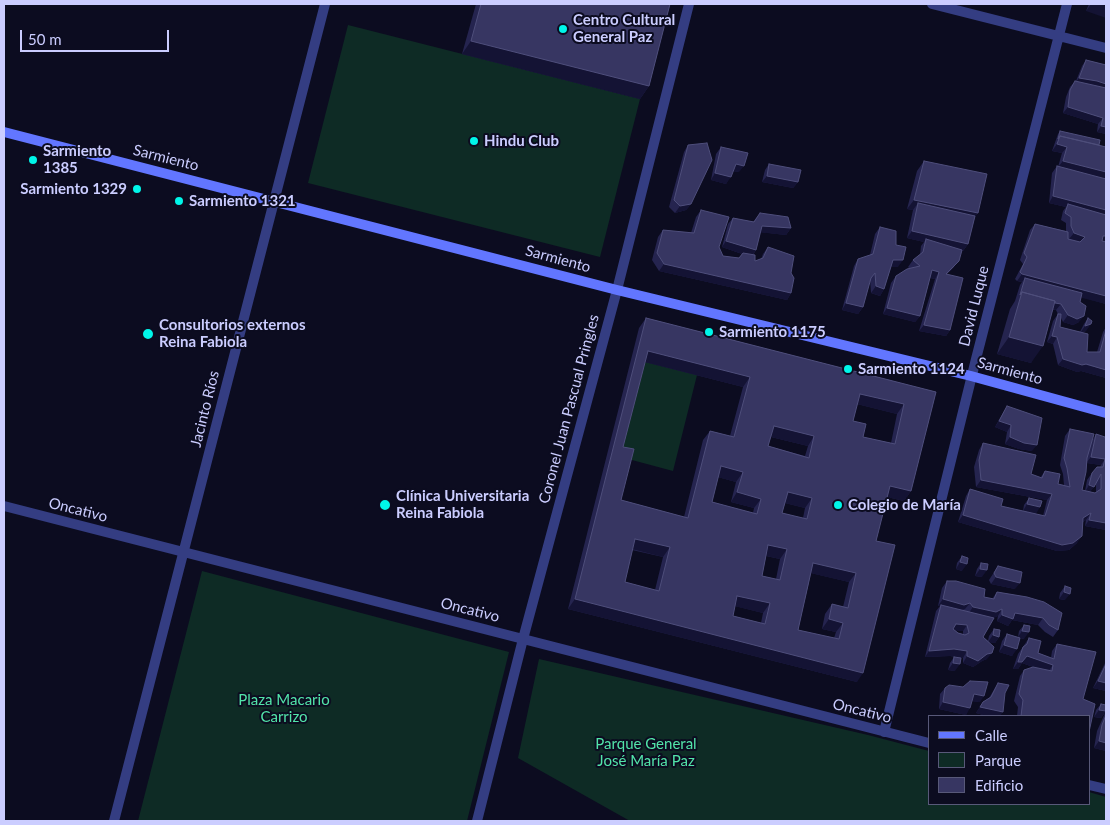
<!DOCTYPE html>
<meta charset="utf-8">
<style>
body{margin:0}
#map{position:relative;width:1110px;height:825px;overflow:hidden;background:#0c0c20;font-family:Lato,sans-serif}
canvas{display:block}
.frame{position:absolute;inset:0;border:5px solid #cbcdff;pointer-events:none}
.legend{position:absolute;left:928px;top:715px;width:162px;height:90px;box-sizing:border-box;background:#0c0c20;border:1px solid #585979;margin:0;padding:6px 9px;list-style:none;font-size:15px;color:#cbcdff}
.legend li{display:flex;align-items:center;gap:10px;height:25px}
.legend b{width:25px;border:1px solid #585979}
.scale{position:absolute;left:20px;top:30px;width:149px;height:22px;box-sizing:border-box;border:2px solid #cbcdff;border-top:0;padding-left:6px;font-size:15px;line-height:18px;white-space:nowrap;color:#cbcdff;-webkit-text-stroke:4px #0c0c20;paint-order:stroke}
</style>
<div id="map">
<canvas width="1110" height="825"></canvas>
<div class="frame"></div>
<ul class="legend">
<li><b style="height:6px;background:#6276ff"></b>Calle</li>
<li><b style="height:14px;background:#0e2b25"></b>Parque</li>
<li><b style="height:14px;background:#373662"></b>Edificio</li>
</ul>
<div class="scale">50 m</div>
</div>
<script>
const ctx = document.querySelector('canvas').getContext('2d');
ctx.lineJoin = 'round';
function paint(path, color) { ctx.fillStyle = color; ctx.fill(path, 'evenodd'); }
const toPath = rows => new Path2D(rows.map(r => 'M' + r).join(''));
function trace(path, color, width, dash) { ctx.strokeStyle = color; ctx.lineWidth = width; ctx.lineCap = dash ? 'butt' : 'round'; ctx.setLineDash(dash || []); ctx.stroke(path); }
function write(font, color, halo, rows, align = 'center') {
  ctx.font = font + ' Lato,sans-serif'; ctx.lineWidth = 4; ctx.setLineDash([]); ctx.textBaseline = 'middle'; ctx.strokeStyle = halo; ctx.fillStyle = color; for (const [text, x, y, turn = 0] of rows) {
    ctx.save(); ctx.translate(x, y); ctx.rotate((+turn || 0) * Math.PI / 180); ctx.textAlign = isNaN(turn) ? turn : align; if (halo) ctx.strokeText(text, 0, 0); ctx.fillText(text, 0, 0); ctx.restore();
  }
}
const green = toPath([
 [348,25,640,99,600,257,308,183],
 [641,361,697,375,673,471,617,456],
 [202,571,509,652,467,821,138,821],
 [539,659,868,735,929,751,929,804,1089,804,1089,792,1106,797,1106,821,630,821,518,758]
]);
const street = toPath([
 [932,4,1106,48],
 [4,506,929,743],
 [884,732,976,359,1067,4],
 [1089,785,1106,789],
 [114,821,325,4],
 [477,821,523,639,617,290,689,4]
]);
const secondary = toPath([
 [4,132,617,290,971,376,1106,413]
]);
const wall = toPath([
 [476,4,670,4,649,86,640,99,462,54],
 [1089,4,1106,4,1086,11],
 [1086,60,1106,65,1106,134,1097,132,1098,124,1063,113,1066,97,1070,87,1075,81,1076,81,1082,66],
 [1060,131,1099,145,1106,147,1106,304,1081,297,1080,302,1079,322,1073,325,1063,322,1061,318,1060,327,1080,332,1084,324,1088,318,1086,331,1081,333,1087,352,1097,352,1103,332,1106,327,1106,378,1081,371,1077,372,1058,365,1053,344,1047,342,1053,321,1058,314,1056,310,1053,310,1031,363,997,354,1010,309,1015,301,1020,285,1022,282,1017,281,1015,279,1023,264,1020,260,1030,230,1035,224,1066,231,1066,223,1061,220,1063,211,1066,207,1049,203,1052,173,1057,166,1058,167,1062,153,1052,151,1058,134],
 [688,145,691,204,686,210,675,213,669,207,684,152],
 [721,147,739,172,733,171,726,184,711,180,716,154],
 [924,161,978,213,975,216,968,244,963,251,962,250,954,267,947,274,950,330,946,336,919,331,935,279,930,278,920,316,915,322,883,314,891,283,896,276,910,269,908,267,913,260,920,255,921,246,924,242,907,238,913,210,907,209,917,171],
 [769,164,798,182,793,188,762,182,765,170],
 [701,210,723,256,739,258,742,254,722,247,728,224,733,218,753,222,760,213,791,228,786,235,760,232,756,250,753,255,755,261,761,259,763,254,768,247,791,273,791,293,787,300,659,271,652,260,658,237,663,230,691,233,696,217],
 [880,227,896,245,898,267,891,267,884,289,880,296,871,293,870,279,863,307,858,314,842,310,854,266,858,259,870,255,875,234],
 [646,318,936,392,911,491,904,501,887,497,876,541,857,682,568,609,639,328],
 [645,362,743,387,730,436,710,431,703,440,684,517,621,500,623,447],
 [857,404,897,414,891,443,863,437,853,421],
 [771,437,808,446,805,456,768,446],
 [718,477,736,482,731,502,754,508,753,513,712,502],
 [785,503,805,508,803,518,782,513],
 [632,550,663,557,655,590,625,582],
 [766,556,780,559,776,579,762,576],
 [811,573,849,582,843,607,832,604,825,614,822,629,836,632,834,638,798,630],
 [735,606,763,613,761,623,733,616],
 [1007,406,1032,451,1019,449,1005,444,1007,432,995,427],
 [1070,429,1092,441,1096,434,1106,439,1106,530,1085,526,1086,520,1083,522,1077,543,1069,550,1057,551,958,522,966,496,970,489,1001,506,1023,511,1024,505,1029,498,1036,514,1043,516,1047,500,976,487,974,467,979,450,983,443,1031,474,1040,478,1045,471,1058,484,1064,485,1063,474,1060,465,1065,436],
 [1087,463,1101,465,1100,467,1092,473,1087,480,1085,491,1082,490],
 [1096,483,1096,493,1095,493,1090,492],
 [962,556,962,571,956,569,957,563],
 [981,563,982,577,975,576,977,569],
 [998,566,1015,589,991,584,989,580],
 [947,581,984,597,992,599,997,592,1027,597,1058,630,1053,637,1045,632,1038,625,1012,620,1008,626,997,621,998,616,993,618,983,637,988,641,989,636,994,629,999,637,995,643,989,642,987,659,982,661,973,667,963,663,963,658,950,656,925,657,936,611,940,606,938,606,942,588],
 [955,630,963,631,963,634,958,633],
 [1065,586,1065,600,1059,599,1060,593],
 [1024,625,1024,639,1020,638,1012,656,999,652,1002,641,1007,634,1018,637,1019,631],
 [1029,638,1038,653,1051,658,1052,651,1057,644,1083,699,1089,716,1017,716,1018,707,1014,701,1020,676,1024,670,1033,667,1022,663,1018,669,1013,669,1018,654],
 [954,657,955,671,948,670,950,663],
 [1106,661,1106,691,1093,688],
 [998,683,1005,693,1000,716,987,716,976,713,983,702,989,698],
 [945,688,980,702,972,701,966,715,939,709,940,694],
 [1101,704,1106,711,1101,718,1094,717,1096,710],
 [1106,711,1106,751,1094,748,1097,731]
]);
const shadedWall = toPath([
 [1091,4,1101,4,1106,6,1106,18,1086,11],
 [471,41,649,86,640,99,462,54],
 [1079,78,1097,81,1106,84,1106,92,1074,85],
 [1068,107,1103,118,1098,124,1063,113],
 [1101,126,1106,127,1106,134,1097,132],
 [1057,144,1067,147,1062,153,1052,151],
 [1063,161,1106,172,1106,180,1058,167],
 [736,164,744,166,739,172,731,171],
 [715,173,731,177,726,184,711,180],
 [767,176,798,182,793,188,762,182],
 [1053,196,1106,210,1106,217,1068,204,1066,207,1049,203],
 [914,200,978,213,971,222,918,203,913,210,907,209],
 [691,204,686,210,675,213,680,206],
 [762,226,791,228,786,235,757,232],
 [912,231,968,244,963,251,925,242,926,239,924,242,907,238],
 [1074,233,1085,237,1081,243,1069,239],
 [1103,236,1106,236,1106,244,1098,242],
 [726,241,756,250,751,257,722,247],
 [893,260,903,260,898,267,888,267],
 [664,264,791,293,787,300,659,271],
 [932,270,939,272,935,279,928,277],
 [1022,274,1106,296,1106,304,1023,283,1025,278,1022,282,1017,281],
 [876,286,884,289,880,296,871,293],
 [1034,299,1061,304,1056,310,1029,305],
 [846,303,863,307,858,314,842,310],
 [887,308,920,316,915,322,883,314],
 [1068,315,1084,316,1079,322,1073,325,1063,322],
 [1091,324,1086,331,1080,333,1085,326],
 [924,325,950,330,946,336,919,331],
 [1052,336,1057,337,1053,344,1047,342],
 [1009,337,1043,346,1031,363,997,354],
 [648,351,750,377,743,387,641,361],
 [1063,359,1106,370,1106,378,1081,371,1077,372,1058,365],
 [860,394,904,404,897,414,853,403],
 [999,421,1011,425,1007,432,995,427],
 [774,426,814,436,808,446,767,436],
 [1010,437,1037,445,1032,451,1019,449,1005,444],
 [1091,457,1105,459,1101,465,1086,463],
 [721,466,743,472,736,482,714,476],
 [981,480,1052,494,1047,500,976,487],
 [1089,485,1094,487,1089,493,1085,492],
 [890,486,911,491,904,501,883,496],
 [737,492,761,499,754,508,731,502],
 [788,492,812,498,805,508,781,502],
 [1027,504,1040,507,1036,514,1023,511],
 [1091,513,1086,520,1078,525,1083,518],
 [963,515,1082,536,1077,543,1069,550,1057,551,958,522],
 [1089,520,1106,523,1106,530,1085,526],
 [635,539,670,547,663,557,628,548],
 [768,545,787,549,780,559,762,555],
 [960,562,967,564,962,571,956,569],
 [813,563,856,573,849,582,806,572],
 [980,569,987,570,982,577,975,576],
 [996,577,1020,583,1015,589,991,584],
 [1064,592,1070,594,1065,600,1059,599],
 [737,596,770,603,763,613,730,605],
 [575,599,863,673,857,682,568,609],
 [943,599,970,603,965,609,959,611,941,605,940,606,938,606],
 [973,607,1002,609,998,616,992,619,968,614],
 [1015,613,1043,618,1038,625,1012,620,1008,626,997,621,1002,615],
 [829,619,843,623,836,632,822,629],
 [956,624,967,625,963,631,951,630],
 [1022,631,1029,632,1024,639,1018,637],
 [993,635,999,637,995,643,988,642],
 [1004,645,1017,649,1012,656,999,652],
 [954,649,967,651,963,658,950,656,925,657,929,651],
 [992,653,987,659,982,661,973,667,963,663,967,656],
 [1027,656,1053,665,1048,672,1022,663,1018,669,1013,669,1018,662],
 [953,663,960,664,955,671,948,670],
 [1098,681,1106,683,1106,691,1093,688],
 [974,694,984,696,980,702,969,701],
 [943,702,970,708,966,715,939,709],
 [980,707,1003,712,1000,716,987,716,976,713],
 [1099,710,1106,711,1101,718,1094,717],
 [1099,741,1106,743,1106,751,1094,748]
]);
const building = toPath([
 [481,4,670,4,649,86,471,41,481,4],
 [1086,60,1106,65,1106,84,1097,81,1079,78,1086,60],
 [1075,81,1106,88,1106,127,1101,126,1103,118,1068,107,1070,90,1075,81],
 [1060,131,1100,140,1099,145,1060,136,1058,139,1060,131],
 [1060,136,1106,147,1106,172,1063,161,1067,147,1057,144,1060,136],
 [707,143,712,160,691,204,680,206,674,200,688,145,707,143],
 [721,147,748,153,744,166,736,164,731,177,715,173,721,147],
 [924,161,987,174,978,213,914,200,924,161],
 [769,164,801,170,798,182,767,176,769,164],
 [1057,166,1106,179,1106,210,1053,196,1057,166],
 [918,203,975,216,968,244,912,231,918,203],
 [1068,204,1106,215,1106,236,1103,236,1102,241,1106,242,1106,296,1022,274,1020,272,1027,257,1024,253,1035,224,1068,232,1068,239,1080,242,1085,237,1074,233,1071,226,1071,217,1065,213,1068,204],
 [701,210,729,217,719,247,723,256,739,258,743,253,755,255,755,261,763,258,768,247,794,256,791,273,794,278,791,293,664,264,657,253,663,230,694,233,701,210],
 [760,213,788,217,791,228,762,226,756,250,726,241,733,218,754,222,760,213],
 [880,227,896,231,896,245,906,247,903,260,893,260,884,289,876,286,875,273,871,278,863,307,846,303,858,259,873,254,880,227],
 [926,239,962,250,959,261,946,274,963,278,950,330,924,325,939,272,932,270,920,316,887,308,896,276,907,269,920,266,913,260,923,252,926,239],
 [1025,278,1082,293,1080,302,1086,306,1084,316,1077,319,1068,315,1061,304,1055,303,1055,301,1022,292,1020,295,1025,278],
 [1022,292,1055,301,1043,346,1009,337,1022,292],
 [1058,314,1061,314,1060,327,1088,334,1087,352,1100,352,1106,330,1106,370,1086,364,1082,365,1063,359,1057,337,1052,336,1058,314],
 [646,318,936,392,911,491,890,486,876,541,895,545,863,673,575,599,646,318],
 [648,351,750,377,734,437,710,431,688,518,621,500,634,449,623,447,648,351],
 [860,394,904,404,895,444,863,437,866,424,853,421,860,394],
 [774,426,814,436,809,458,768,446,774,426],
 [721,466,743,472,737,492,761,499,757,514,712,502,721,466],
 [788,492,812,498,807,519,782,513,788,492],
 [635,539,670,547,659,591,625,582,635,539],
 [768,545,787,549,780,580,762,576,768,545],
 [813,563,856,573,848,608,832,604,829,619,843,623,839,639,798,630,813,563],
 [737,596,770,603,765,624,733,616,737,596],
 [1088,318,1092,321,1091,324,1085,326,1088,318],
 [1007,406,1042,418,1037,445,1024,443,1010,437,1011,425,999,421,1007,406],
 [1070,429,1094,434,1087,458,1086,472,1082,490,1095,493,1101,489,1101,474,1094,487,1089,485,1092,473,1097,467,1103,467,1105,459,1091,457,1096,434,1105,437,1106,439,1106,523,1089,520,1091,513,1083,518,1082,536,1073,543,1062,545,963,515,970,489,1003,499,1001,506,1045,516,1052,494,981,480,979,460,983,443,1036,455,1031,474,1042,478,1045,471,1060,474,1058,484,1070,487,1067,468,1064,458,1070,429],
 [1029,498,1042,501,1040,507,1027,504,1029,498],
 [962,556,968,558,967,564,960,562,962,556],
 [981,563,988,564,987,570,980,569,981,563],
 [998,566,1022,572,1020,583,996,577,994,573,998,566],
 [947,581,956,581,985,589,984,597,994,599,997,592,1027,597,1044,602,1062,613,1058,630,1049,625,1043,618,1015,613,1013,619,1002,615,1002,609,996,612,973,607,970,603,964,605,943,599,947,581],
 [1065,586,1071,588,1070,594,1064,592,1065,586],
 [941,605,994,618,983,637,994,647,992,653,987,654,978,661,967,656,967,651,954,649,929,651,941,605],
 [956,624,967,625,969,633,965,635,958,633,953,629,956,624],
 [1024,625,1030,626,1029,632,1022,631,1024,625],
 [994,629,1000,630,999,637,993,635,994,629],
 [1007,634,1020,638,1017,649,1004,645,1007,634],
 [1029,638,1041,641,1038,653,1054,659,1057,644,1096,652,1083,699,1095,704,1089,732,1089,716,1021,716,1023,700,1019,694,1024,670,1033,667,1052,671,1053,665,1027,656,1022,662,1018,662,1023,647,1027,644,1029,638],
 [954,657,961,658,960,664,953,663,954,657],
 [1106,664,1106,683,1098,681,1106,664],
 [970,681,988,682,984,696,974,694,970,708,943,702,945,688,949,685,963,687,970,681],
 [998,683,1009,685,1005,693,1003,712,980,707,983,702,991,697,998,683],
 [1101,704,1106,705,1106,711,1099,710,1101,704],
 [1106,715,1106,743,1099,741,1102,725,1106,715]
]);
const markers = [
 [563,29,5,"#00f6e9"],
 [474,141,5,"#00f6e9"],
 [33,160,5,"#00f6e9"],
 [137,189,5,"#00f6e9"],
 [179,201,5,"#00f6e9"],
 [709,332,5,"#00f6e9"],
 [148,334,6,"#00f6e9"],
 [848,369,5,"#00f6e9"],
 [385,505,6,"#00f6e9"],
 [838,505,5,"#00f6e9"]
];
const poiNames = [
 ["Centro Cultural",573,20],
 ["General Paz",573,37],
 ["Hindu Club",484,141],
 ["Sarmiento",43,151],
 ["1385",43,168],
 ["Sarmiento 1329",127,189,"right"],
 ["Sarmiento 1321",189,201],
 ["Consultorios externos",159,325],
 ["Reina Fabiola",159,342],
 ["Sarmiento 1175",719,332],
 ["Sarmiento 1124",858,369],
 ["Clínica Universitaria",396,496],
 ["Reina Fabiola",396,513],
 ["Colegio de María",848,505]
];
const streetNames = [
 ["Sarmiento",166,158,14],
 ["Sarmiento",558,259,15],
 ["David Luque",974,306,-76],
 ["Sarmiento",1010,371,15],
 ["Jacinto Ríos",205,409,-76],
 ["Coronel Juan Pascual Pringles",569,409,-75],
 ["Oncativo",78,510,14],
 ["Oncativo",470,610,14],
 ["Oncativo",862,711,14]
];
const parkNames = [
 ["Plaza Macario",284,700],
 ["Carrizo",284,717],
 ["Parque General",646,744],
 ["José María Paz",646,761]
];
paint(green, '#0e2b25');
trace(street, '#343d82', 10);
trace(secondary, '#6276ff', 10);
paint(wall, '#25244f');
paint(shadedWall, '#141334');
paint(building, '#373662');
trace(building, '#4e4e7b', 1);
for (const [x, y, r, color] of markers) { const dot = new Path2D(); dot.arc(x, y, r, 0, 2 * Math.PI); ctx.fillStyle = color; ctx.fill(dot); trace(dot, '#0c0c20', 2); }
write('bold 15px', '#cbcdff', '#0c0c20', poiNames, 'left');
write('15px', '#cbcdff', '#0c0c20', streetNames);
write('15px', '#52e4a9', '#0c0c20', parkNames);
</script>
